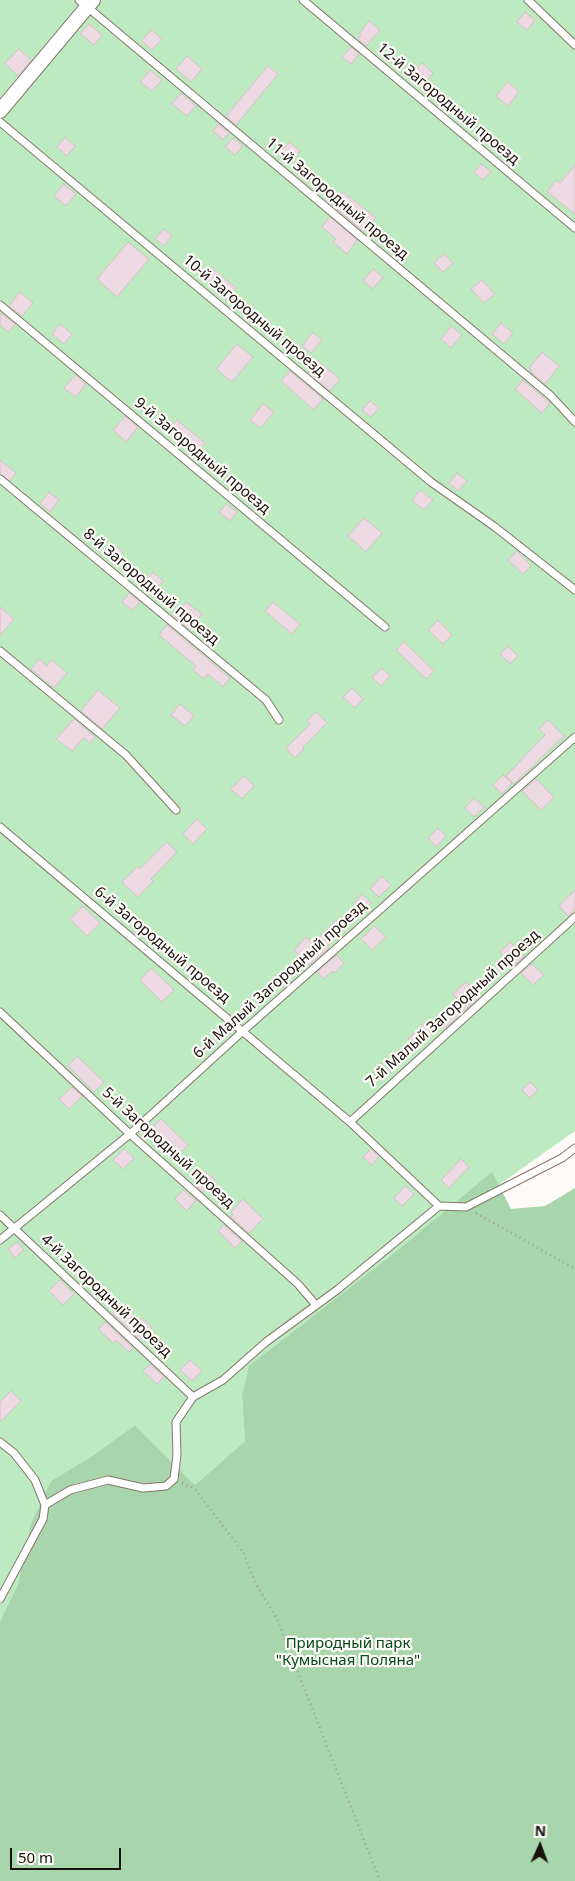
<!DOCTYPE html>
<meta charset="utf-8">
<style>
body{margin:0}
#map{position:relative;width:575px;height:1881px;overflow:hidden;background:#fdfaf7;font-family:"Noto Sans",sans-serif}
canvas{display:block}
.north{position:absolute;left:515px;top:1821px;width:50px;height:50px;-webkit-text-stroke:4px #fdfaf7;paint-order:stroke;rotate:2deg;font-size:14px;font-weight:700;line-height:20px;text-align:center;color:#19130f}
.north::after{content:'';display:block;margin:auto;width:18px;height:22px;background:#19130f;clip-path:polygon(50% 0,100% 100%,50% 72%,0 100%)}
.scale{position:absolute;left:10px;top:1848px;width:111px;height:22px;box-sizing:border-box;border:2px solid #19130f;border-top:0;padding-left:6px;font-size:15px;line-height:18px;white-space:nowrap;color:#19130f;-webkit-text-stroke:4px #fdfaf7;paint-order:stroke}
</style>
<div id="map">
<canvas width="575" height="1881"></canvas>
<div class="north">N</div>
<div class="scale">50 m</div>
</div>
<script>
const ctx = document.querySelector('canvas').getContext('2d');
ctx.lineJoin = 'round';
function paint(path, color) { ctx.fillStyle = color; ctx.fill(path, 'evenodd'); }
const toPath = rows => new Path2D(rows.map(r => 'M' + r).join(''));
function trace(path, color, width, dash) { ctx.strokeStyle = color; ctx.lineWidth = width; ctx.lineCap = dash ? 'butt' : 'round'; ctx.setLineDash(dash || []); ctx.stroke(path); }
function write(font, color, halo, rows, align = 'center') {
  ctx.font = font + ' "Noto Sans",sans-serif'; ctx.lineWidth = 4.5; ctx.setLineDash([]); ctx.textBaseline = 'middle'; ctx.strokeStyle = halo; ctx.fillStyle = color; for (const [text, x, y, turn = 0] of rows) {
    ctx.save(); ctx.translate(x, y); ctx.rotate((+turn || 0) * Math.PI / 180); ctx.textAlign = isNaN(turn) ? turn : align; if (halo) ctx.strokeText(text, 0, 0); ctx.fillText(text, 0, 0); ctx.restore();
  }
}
const green = toPath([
 [0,0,575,0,575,1131,319,1312,242,1396,245,1441,195,1485,135,1425,92,1456,51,1481,31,1523,18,1584,0,1621]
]);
const forest = toPath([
 [492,1172,511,1209,545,1206,575,1188,575,1881,0,1881,0,1621,18,1584,31,1523,51,1481,92,1456,135,1425,195,1485,245,1441,242,1396,249,1366,393,1254]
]);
const building = toPath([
 [525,12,535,20,527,30,517,22,525,12],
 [369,21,380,30,366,46,358,39,361,35,359,34,369,21],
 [89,24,102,35,94,45,80,34,89,24],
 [151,30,162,39,152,50,142,41,151,30],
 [351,47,359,54,351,64,342,57,351,47],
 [19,49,31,60,18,76,5,63,19,49],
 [187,56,202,69,191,82,176,69,187,56],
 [422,63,433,73,423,84,412,75,422,63],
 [268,66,278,74,236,125,226,116,268,66],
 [150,70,162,80,152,91,140,82,150,70],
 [508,82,519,92,508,106,496,96,508,82],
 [181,93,196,106,187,116,172,104,181,93],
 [219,124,229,133,223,140,213,131,219,124],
 [65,137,75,146,67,156,57,147,65,137],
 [233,138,243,146,235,155,225,147,233,138],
 [289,142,300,151,291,162,280,153,289,142],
 [481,164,491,171,483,180,474,172,481,164],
 [575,165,575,214,547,192,556,180,560,183,575,165],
 [64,184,76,194,66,206,54,196,64,184],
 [343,192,376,218,364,232,337,209,338,207,334,204,343,192],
 [330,217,357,240,347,254,333,242,336,239,322,227,330,217],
 [164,229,172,236,164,246,155,239,164,229],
 [128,242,149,259,117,297,97,279,128,242],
 [444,254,453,263,443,272,434,263,444,254],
 [212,268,236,288,226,300,216,292,219,289,205,277,212,268],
 [373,269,383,277,373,289,363,281,373,269],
 [482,280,495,294,484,303,471,289,482,280],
 [20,292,33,303,22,316,9,306,20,292],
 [2,314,15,324,8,332,0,325,0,316,2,314],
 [501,323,513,333,504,344,492,334,501,323],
 [60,324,72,334,64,344,52,334,60,324],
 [451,326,462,335,451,348,441,339,451,326],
 [313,332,322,340,311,353,302,346,313,332],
 [237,344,253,357,232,382,216,369,237,344],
 [542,352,559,366,545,384,530,371,532,370,529,368,542,352],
 [318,361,340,379,330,391,308,372,318,361],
 [290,371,323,399,314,410,281,381,290,371],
 [75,375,86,384,76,397,64,388,75,375],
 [523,380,550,403,542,413,515,389,523,380],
 [370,401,379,408,371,417,362,410,370,401],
 [263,404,274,412,260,428,250,420,263,404],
 [125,416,138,427,126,442,113,430,125,416],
 [177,420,205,443,196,453,168,429,177,420],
 [0,460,16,473,10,481,0,474,0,460],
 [457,473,467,481,458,491,449,483,457,473],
 [420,490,433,500,424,510,412,500,420,490],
 [49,492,59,500,50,512,40,503,49,492],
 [226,504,237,512,230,521,219,512,226,504],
 [364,518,382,533,366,552,348,536,364,518],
 [112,543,123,552,116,561,105,552,112,543],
 [517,551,531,566,523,574,508,560,517,551],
 [153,572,163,581,153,593,143,584,153,572],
 [129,593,140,602,132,610,122,602,129,593],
 [186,602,202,614,189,629,174,617,186,602],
 [273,602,300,624,292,634,265,611,273,602],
 [0,607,14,619,0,635,0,607],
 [438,620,452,635,443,644,428,630,438,620],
 [167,625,230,678,223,687,208,674,204,679,193,670,196,666,159,635,167,625],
 [404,642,434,671,426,679,396,650,404,642],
 [508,646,518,656,510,664,500,654,508,646],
 [39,659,47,666,52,660,67,673,54,688,31,669,39,659],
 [382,668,390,676,381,686,372,677,382,668],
 [352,688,363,699,355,708,343,697,352,688],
 [98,690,120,708,102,729,81,711,98,690],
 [180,704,194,716,185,726,171,715,180,704],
 [316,712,327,723,303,747,304,749,295,758,286,748,310,724,307,721,316,712],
 [74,719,95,737,90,743,84,737,72,751,56,739,74,719],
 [548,720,564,736,514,784,506,776,545,735,539,729,548,720],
 [503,775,512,783,502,794,493,785,503,775],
 [244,776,254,786,242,799,231,789,244,776],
 [536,779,554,797,541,810,522,791,536,779],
 [474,798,484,807,474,817,465,808,474,798],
 [197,819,207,829,193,844,183,834,197,819],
 [438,828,446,836,436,847,428,838,438,828],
 [167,842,177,852,151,879,153,881,138,897,122,882,138,866,140,869,167,842],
 [382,876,391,885,379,897,370,889,382,876],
 [575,890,575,910,568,916,559,906,575,890],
 [362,894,371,903,363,911,354,903,362,894],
 [83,906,100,923,87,936,70,919,83,906],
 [336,920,344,928,327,946,329,948,309,965,294,950,306,937,313,944,336,920],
 [374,926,386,937,372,950,361,939,374,926],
 [510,942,524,956,514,966,500,952,510,942],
 [337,955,344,963,335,973,332,971,324,979,317,972,337,955],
 [532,964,544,975,533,985,521,973,532,964],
 [151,968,174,990,162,1002,140,980,151,968],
 [466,982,480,996,444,1029,438,1022,458,1000,453,994,466,982],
 [424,1023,433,1032,417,1049,408,1039,424,1023],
 [77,1056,104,1082,94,1092,68,1066,77,1056],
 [381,1063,391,1073,382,1081,373,1072,381,1063],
 [530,1082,538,1090,530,1098,522,1090,530,1082],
 [72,1087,82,1096,69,1109,59,1099,72,1087],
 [161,1119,188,1145,174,1159,147,1133,161,1119],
 [124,1149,134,1158,123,1169,113,1160,124,1149],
 [371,1149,379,1157,372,1165,363,1157,371,1149],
 [461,1159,469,1167,449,1188,441,1180,461,1159],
 [206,1172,215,1180,203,1192,194,1184,206,1172],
 [405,1186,414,1194,402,1206,394,1198,405,1186],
 [183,1190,196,1200,187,1211,175,1199,183,1190],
 [243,1199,263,1219,249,1233,231,1217,233,1214,231,1212,243,1199],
 [224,1225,242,1241,235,1248,218,1231,224,1225],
 [17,1242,24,1250,15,1258,8,1249,17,1242],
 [60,1280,74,1294,63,1305,49,1291,60,1280],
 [123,1304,140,1321,143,1318,152,1328,140,1340,113,1314,123,1304],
 [106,1322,133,1348,129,1352,116,1340,113,1343,98,1329,106,1322],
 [190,1360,202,1371,192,1381,180,1370,190,1360],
 [150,1364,164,1377,157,1384,143,1371,150,1364],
 [11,1391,21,1401,0,1422,0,1402,11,1391]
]);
const path = toPath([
 [476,1213,575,1269],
 [182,1483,195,1489,243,1552,256,1584,277,1619,380,1881]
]);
const lane = toPath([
 [79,0,551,396,575,422],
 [303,0,575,228],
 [528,0,575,45],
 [0,122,431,482,495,527,575,590],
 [0,305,385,627],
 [0,479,266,700,279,720],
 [0,651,126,755,176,810],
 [0,827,350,1122,439,1206],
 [0,1012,130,1134,298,1284,316,1305],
 [350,1122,575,917],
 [439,1206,466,1207,562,1158,575,1148],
 [0,1215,193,1397],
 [0,1240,130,1134,243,1031,575,737],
 [0,1442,14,1453,35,1480,45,1505,43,1519,0,1599],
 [45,1505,70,1490,108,1480,143,1488,166,1486,174,1479,177,1455,176,1422,193,1397,223,1380,266,1342,337,1290,439,1206]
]);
const street = toPath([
 [0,111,93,0]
]);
const streetNames = [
 ["12-й Загородный проезд",448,104,40],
 ["11-й Загородный проезд",337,199,40],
 ["10-й Загородный проезд",254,316,40],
 ["9-й Загородный проезд",202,456,40],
 ["8-й Загородный проезд",151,587,40],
 ["6-й Загородный проезд",162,945,40],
 ["6-й Малый Загородный проезд",280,980,-42],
 ["7-й Малый Загородный проезд",453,1009,-42],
 ["5-й Загородный проезд",168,1148,42],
 ["4-й Загородный проезд",106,1296,43]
];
const parkNames = [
 ["Природный парк",348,1644],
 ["\"Кумысная Поляна\"",348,1661]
];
paint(green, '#bdeac0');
paint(forest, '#a8d5ab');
paint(building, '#edd9e2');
trace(building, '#d4c1c9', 1);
trace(lane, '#85766c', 9);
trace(street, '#85766c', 16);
trace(path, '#a09c99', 2.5, [1, 4]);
trace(lane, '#fff', 7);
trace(street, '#fff', 14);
write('15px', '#19130f', '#fdfaf7', streetNames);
write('15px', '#054c18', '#fdfaf7', parkNames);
</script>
